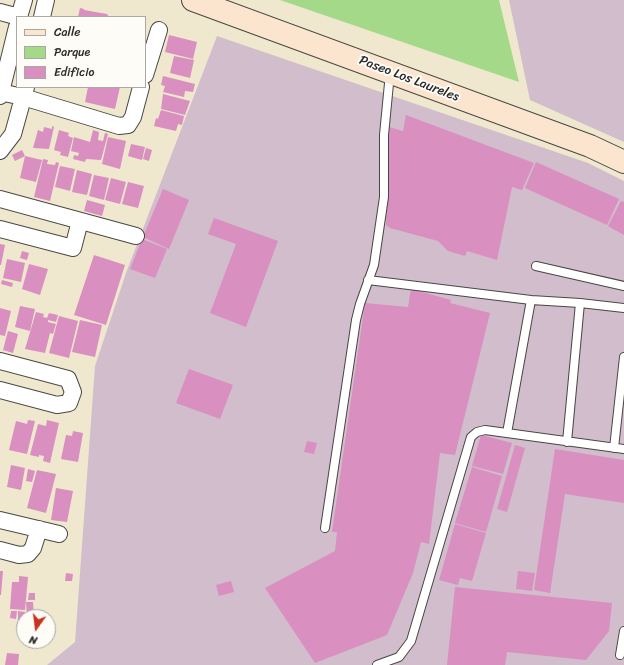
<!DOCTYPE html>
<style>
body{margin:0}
#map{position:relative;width:624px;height:665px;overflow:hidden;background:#efe8ce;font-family:Sriracha,sans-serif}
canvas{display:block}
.legend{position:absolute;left:16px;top:16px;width:130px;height:72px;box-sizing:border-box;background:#fdfcf7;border:1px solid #a9a8a5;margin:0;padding:5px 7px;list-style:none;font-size:12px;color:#2b2b2b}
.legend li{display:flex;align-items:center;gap:8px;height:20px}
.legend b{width:20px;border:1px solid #a9a8a5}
.north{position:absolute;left:16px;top:609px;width:40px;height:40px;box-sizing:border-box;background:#fdfcf7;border:1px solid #a9a8a5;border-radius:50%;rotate:194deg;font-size:11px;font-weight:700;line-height:16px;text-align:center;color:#2b2b2b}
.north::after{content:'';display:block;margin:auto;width:14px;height:18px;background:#c8321e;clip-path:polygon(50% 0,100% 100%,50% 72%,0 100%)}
</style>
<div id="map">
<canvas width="624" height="665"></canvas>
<ul class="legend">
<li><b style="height:5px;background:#fbe5cf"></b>Calle</li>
<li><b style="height:11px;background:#a4d989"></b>Parque</li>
<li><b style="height:11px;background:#d98fbf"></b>Edificio</li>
</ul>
<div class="north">N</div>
</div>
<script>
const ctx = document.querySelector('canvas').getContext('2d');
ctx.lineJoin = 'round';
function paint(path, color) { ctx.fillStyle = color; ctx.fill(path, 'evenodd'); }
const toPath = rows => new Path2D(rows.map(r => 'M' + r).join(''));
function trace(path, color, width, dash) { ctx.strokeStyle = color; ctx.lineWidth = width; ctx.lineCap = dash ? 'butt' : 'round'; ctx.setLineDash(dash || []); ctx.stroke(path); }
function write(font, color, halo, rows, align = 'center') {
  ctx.font = font + ' Sriracha,sans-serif'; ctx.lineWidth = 4; ctx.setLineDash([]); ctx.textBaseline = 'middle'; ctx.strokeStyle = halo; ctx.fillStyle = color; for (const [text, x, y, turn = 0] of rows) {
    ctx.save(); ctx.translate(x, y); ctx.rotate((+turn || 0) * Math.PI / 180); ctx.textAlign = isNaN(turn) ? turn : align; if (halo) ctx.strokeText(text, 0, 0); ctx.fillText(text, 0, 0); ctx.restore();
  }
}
const industrial = toPath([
 [509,0,624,0,624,142,530,100],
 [217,36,588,163,624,181,624,665,47,665,75,642,95,366,126,273]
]);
const green = toPath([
 [280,0,499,0,519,82]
]);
const building = toPath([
 [80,8,84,9,84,10,107,14,109,17,78,17],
 [169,35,197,42,193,59,165,52],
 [174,56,194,60,190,78,170,73],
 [163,76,195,84,193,92,185,91,184,97,163,92,165,86,161,85],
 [88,87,120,87,115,109,85,102],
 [163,94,190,101,185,115,161,109],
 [161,110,184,116,182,125,178,124,176,131,154,126,156,118,158,119],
 [406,115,534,163,522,190,512,187,497,260,467,251,465,256,448,251,438,241,390,228,386,225,389,127,403,131],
 [52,126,54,127,49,149,33,148,38,130,43,132,44,127,52,129],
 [59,130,69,133,68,136,73,138,68,157,60,155,61,152,54,150],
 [93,130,99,132,98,140,103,141,105,133,108,134,101,160,86,159,85,162,73,159,74,155,78,156,79,153,71,151,74,137,90,142],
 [108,137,126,141,120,169,102,164],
 [131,144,145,147,142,160,128,156],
 [146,148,152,150,149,161,143,159],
 [22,150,25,156,15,161,12,155],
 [25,156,42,160,36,182,20,178],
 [43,159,48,160,47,164,55,165,56,162,59,163,50,201,34,197],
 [536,162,619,199,607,225,525,188],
 [60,166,75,169,70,191,55,187],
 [77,170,92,174,87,195,72,192],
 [94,175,109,178,104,200,89,196],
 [111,178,126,182,120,204,105,200],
 [128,182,144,186,138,208,122,204],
 [163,189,189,200,169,249,143,237],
 [87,200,105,205,102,216,84,211],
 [621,201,624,202,624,235,608,226],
 [214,218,278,241,246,327,210,313,236,244,208,234],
 [142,239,167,249,155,278,130,269],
 [0,244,5,245,1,265,0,265],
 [22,251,29,253,27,260,20,258],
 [94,255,125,265,106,325,74,315],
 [7,259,25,263,21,282,3,278],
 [29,264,48,269,40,295,22,289],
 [2,280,13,283,12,287,1,284],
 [411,289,451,300,450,303,490,313,455,455,440,453,429,544,421,542,413,573,387,635,315,663,265,588,335,551,337,532,332,532,365,303,408,307],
 [20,306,35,309,30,331,15,327],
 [0,308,11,311,5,336,0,335],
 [36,312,44,314,43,317,47,318,49,313,58,315,56,322,48,320,48,322,56,324,53,334,50,333,45,353,25,349],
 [59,316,78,321,69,358,49,353],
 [80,320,102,325,95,357,72,352],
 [8,331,18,334,13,353,3,350],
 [189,369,233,385,220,419,176,403],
 [28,420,35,421,27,454,9,450,16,421,27,424],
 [47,420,59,423,50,463,43,461,44,456,39,455,39,457,30,455,38,424,46,426],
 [73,431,83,433,78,462,61,459,66,435,72,436],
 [481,435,512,443,503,474,472,466],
 [307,441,317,443,314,454,304,452],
 [515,445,525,448,507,512,497,509],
 [555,449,624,460,624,503,565,494,550,593,534,590],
 [11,465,25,468,21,490,7,487],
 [472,467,502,476,486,532,455,523],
 [28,469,35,471,32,482,26,481],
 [37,470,56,474,46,513,27,508],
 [56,488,73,491,67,522,51,520],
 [455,524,486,533,472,581,460,578,458,585,439,580],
 [0,571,3,571,1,595,0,595],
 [518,571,535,573,532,591,516,589],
 [66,573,73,574,72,581,65,581],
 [19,576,28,577,25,610,10,609,12,582,19,582],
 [231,581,234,592,219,596,216,585],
 [455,587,612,603,609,631,586,660,507,652,505,665,447,665],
 [29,593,35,593,35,600,28,600],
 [26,602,33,602,34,617,27,617],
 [11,611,17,611,16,619,10,618],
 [18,611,25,612,24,620,18,620],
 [7,653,19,654,18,665,5,665]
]);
const lane = toPath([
 [536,266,624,286],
 [368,280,531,300,580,303,624,308],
 [507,433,531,300],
 [567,442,580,303],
 [614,448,624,357],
 [325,528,356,320,360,304,374,265,384,197,384,135,390,73],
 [620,655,624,631],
 [377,665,399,657,411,641,471,437,477,432,485,430,624,449]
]);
const street = toPath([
 [0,12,19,17],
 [19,17,24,0],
 [42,17,46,0],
 [145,75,159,30],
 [0,92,23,97,119,126,128,125,133,117,141,87],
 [0,96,17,27],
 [0,151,13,134,26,87],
 [0,199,136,236],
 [0,229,73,248,80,221],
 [0,361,68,379,73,392,69,403,57,405,0,390],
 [0,520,59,534],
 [0,550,19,555,28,554,33,548,39,529]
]);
const secondary = toPath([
 [193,0,590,146,624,162]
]);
const streetNames = [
 ["Paseo Los Laureles",409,79,21]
];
paint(industrial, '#d1bdcc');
paint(green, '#a4d989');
paint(building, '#d98fbf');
trace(lane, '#484743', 10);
trace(street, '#484743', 18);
trace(secondary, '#484743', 24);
trace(lane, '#fff', 8);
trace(street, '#fff', 16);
trace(secondary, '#fbe5cf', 22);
write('13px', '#2b2b2b', '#fdfcf7', streetNames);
</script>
